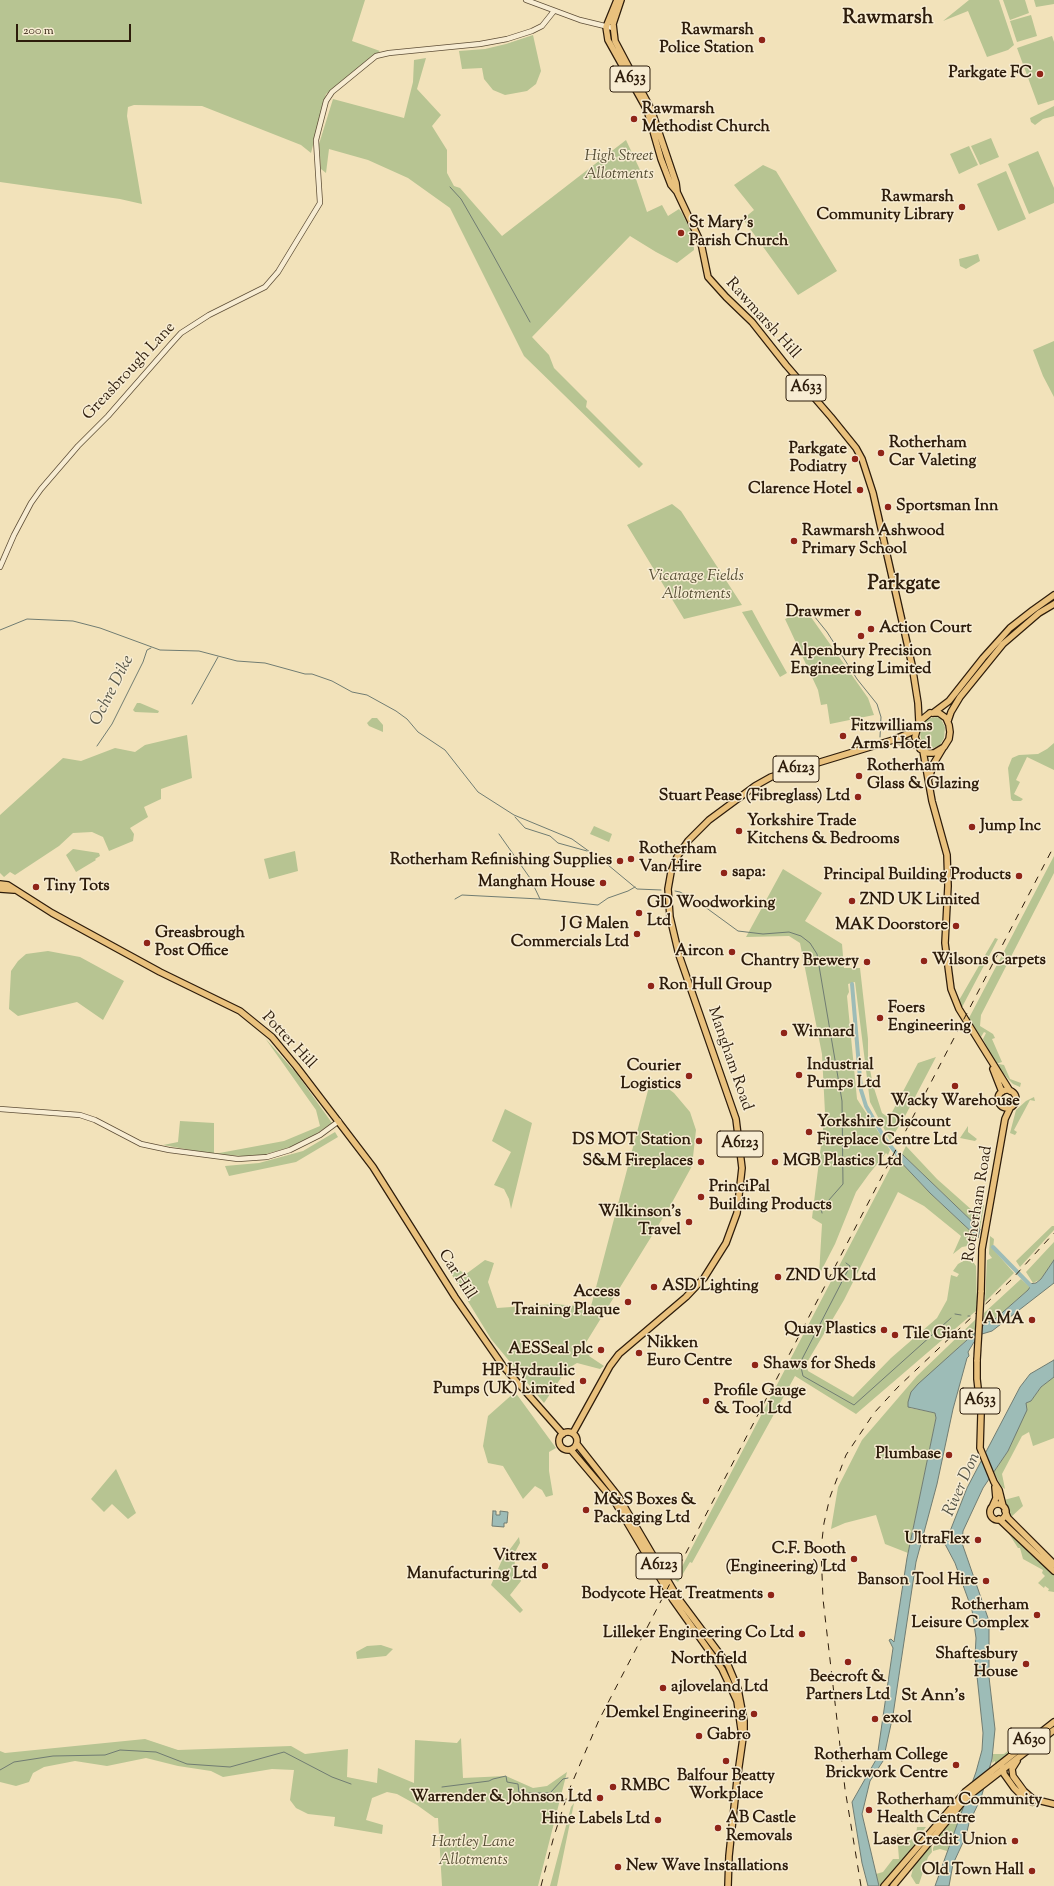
<!DOCTYPE html>
<style>
body{margin:0}
#map{position:relative;width:1054px;height:1886px;overflow:hidden;background:#f2e2ba;font-family:"Sorts Mill Goudy",serif}
canvas{display:block}
.scale{position:absolute;left:16px;top:24px;width:115px;height:18px;box-sizing:border-box;border:2px solid #2d1c0b;border-top:0;padding-left:5px;font-size:12px;line-height:14px;white-space:nowrap;color:#2d1c0b;-webkit-text-stroke:3px #f7ecd2;paint-order:stroke}
</style>
<div id="map">
<canvas width="1054" height="1886"></canvas>
<div class="scale">200 m</div>
</div>
<script>
const ctx = document.querySelector('canvas').getContext('2d');
ctx.lineJoin = 'round';
function paint(path, color) { ctx.fillStyle = color; ctx.fill(path, 'evenodd'); }
const toPath = rows => new Path2D(rows.map(r => 'M' + r).join(''));
function trace(path, color, width, dash) { ctx.strokeStyle = color; ctx.lineWidth = width; ctx.lineCap = dash ? 'butt' : 'round'; ctx.setLineDash(dash || []); ctx.stroke(path); }
function write(font, color, halo, rows, align = 'center') {
  ctx.font = font + ' "Sorts Mill Goudy",serif'; ctx.lineWidth = 3; ctx.setLineDash([]); ctx.textBaseline = 'middle'; ctx.strokeStyle = halo; ctx.fillStyle = color; for (const [text, x, y, turn = 0] of rows) {
    ctx.save(); ctx.translate(x, y); ctx.rotate((+turn || 0) * Math.PI / 180); ctx.textAlign = isNaN(turn) ? turn : align; if (halo) ctx.strokeText(text, 0, 0); ctx.fillText(text, 0, 0); ctx.restore();
  }
}
const green = toPath([
 [0,0,365,0,352,41,380,51,326,94,311,153,301,145,202,106,134,105,128,107,127,116,142,204,120,199,0,182],
 [969,0,999,0,1014,45,1008,50,987,57,968,11,943,21],
 [1003,0,1025,0,1029,13,1010,20],
 [1034,0,1054,0,1054,4,1036,7],
 [1031,15,1037,36,1017,42,1010,21],
 [533,35,541,71,536,84,527,91,505,95,493,90,484,79,482,68,462,69,459,51,485,49,506,44],
 [1052,36,1054,42,1054,100,1038,105,1017,48],
 [426,58,417,89,441,115,432,126,447,150,447,173,454,186,460,188,502,236,626,140,641,172,635,176,647,212,662,205,668,216,679,209,682,213,693,235,694,250,677,263,656,252,630,236,532,337,549,355,554,368,587,401,586,407,643,464,639,468,524,356,450,208,408,178,368,160,329,149,326,173,321,169,319,144,333,99,404,118,413,82,414,60],
 [1054,106,1054,116,1043,119,1035,125,1031,122,1030,118],
 [991,138,999,157,980,165,971,146],
 [969,146,978,165,959,174,950,154],
 [1038,151,1054,188,1054,203,1029,214,1008,164],
 [763,165,776,171,837,271,798,295,743,219,754,210,734,185],
 [1006,171,1026,219,998,231,977,184],
 [978,254,980,261,966,269,960,266,959,259],
 [1054,341,1054,397,1043,376,1033,350],
 [672,504,681,511,742,605,684,619,627,525],
 [752,610,764,632,787,673,780,677,742,612],
 [806,610,868,698,874,715,830,724,827,704,821,705,818,690,785,619],
 [137,703,140,703,159,711,158,713,135,712,133,710],
 [937,717,941,719,945,727,944,738,940,745,931,749,922,744,920,733,925,720,930,718],
 [372,718,377,718,383,725,383,732,369,726,367,723],
 [187,735,192,778,161,789,161,799,144,807,148,817,130,828,134,834,133,841,109,851,103,837,92,832,73,833,59,846,15,875,10,872,4,877,0,873,0,815,63,758,81,761,115,748,135,752,145,745],
 [1054,743,1054,770,1027,757,1016,780,1020,782,1014,794,1023,799,1021,801,1013,801,1011,799,1008,768,1012,758,1019,755,1038,754,1047,749],
 [594,826,612,834,609,842,590,834],
 [73,849,99,853,100,856,95,859,96,860,76,872,66,855],
 [295,851,298,871,269,879,264,859],
 [1054,856,1054,873,981,1015,980,1026,993,1034,995,1038,992,1039,1002,1062,996,1064,983,1039,986,1033,984,1032,981,1037,969,1018],
 [783,869,822,893,805,921,842,944,844,968,860,968,868,1039,868,1059,873,1085,882,1113,889,1118,918,1063,936,1057,903,1120,890,1140,870,1102,855,982,848,984,849,992,847,996,857,1099,890,1150,888,1155,886,1153,869,1174,856,1192,835,1244,819,1275,822,1224,812,1218,825,1113,822,1054,800,943,789,936,746,937],
 [995,938,998,939,961,1009,958,1002],
 [48,951,80,957,124,981,103,1020,77,1002,18,1016,9,1009,11,971,18,961,26,954],
 [265,1038,297,1074,332,1123,301,1144,256,1157,213,1154,163,1145,178,1142,180,1121,214,1123,214,1154,284,1141,320,1126,316,1110],
 [999,1064,1004,1065,1010,1079,1021,1083,1020,1087,1013,1084,1009,1080,997,1065],
 [651,1079,662,1084,674,1093,690,1112,696,1130,692,1166,669,1208,582,1349,590,1354,589,1356,604,1366,600,1369,577,1363,567,1369,544,1403,491,1339,444,1262,466,1274,485,1260,494,1263,488,1282,497,1308,554,1304,577,1306,590,1310],
 [1034,1097,1035,1101,1030,1100,1014,1130,1017,1132,1015,1135,1010,1133,1016,1110,1026,1101],
 [505,1109,532,1123,511,1209,509,1199,504,1189,494,1185,511,1152,492,1141],
 [968,1126,968,1132,977,1139,975,1141,960,1138],
 [335,1132,338,1137,296,1162,229,1176,225,1166,259,1163,303,1151],
 [906,1146,937,1179,973,1211,984,1205,980,1229,902,1154],
 [896,1157,930,1193,978,1238,971,1239,973,1245,962,1247,953,1254,961,1236,924,1206,898,1192,844,1300,806,1364,808,1371,853,1397,891,1358,937,1318,947,1300,951,1275,957,1277,959,1274,953,1271,958,1264,967,1259,971,1259,976,1266,977,1310,856,1414,795,1376,692,1563,690,1562,678,1582,675,1580],
 [1052,1226,1054,1226,1054,1230,1020,1267,1016,1261],
 [990,1236,994,1239,993,1249,1014,1273,985,1302,987,1260,992,1258,989,1254],
 [1054,1242,1054,1260,1041,1279,1033,1283,1026,1272],
 [1021,1279,1030,1287,1028,1290,995,1319,987,1322,983,1325,984,1313],
 [976,1319,975,1332,911,1392,910,1408,935,1413,936,1418,908,1553,885,1544,876,1515,845,1523,831,1529,838,1487,862,1440,917,1376],
 [1054,1377,1054,1438,1033,1446,1029,1432,1022,1436,1002,1474,1005,1489,1001,1486,994,1472,1008,1451,1026,1403,1031,1401,1041,1387],
 [515,1392,556,1448,549,1452,549,1471,553,1495,546,1497,542,1490,535,1486,523,1499,503,1466,488,1463,483,1446,488,1416],
 [116,1469,136,1513,128,1519,112,1504,104,1512,91,1499],
 [1019,1496,1023,1506,1011,1517,1004,1500],
 [1004,1526,1054,1574,1054,1592,1048,1591,1049,1589,1045,1586,1044,1588,1038,1583,1045,1576,1042,1573,1043,1570,1023,1559,1020,1548,1018,1548],
 [519,1537,520,1543,514,1554,515,1567,521,1581,510,1595,523,1610,520,1613,491,1585,502,1560],
 [381,1645,393,1649,386,1656,357,1659,356,1652,367,1646],
 [1027,1728,1026,1740,995,1766,995,1761,992,1763,993,1754,1004,1754,1023,1739,1022,1730],
 [461,1738,463,1778,506,1776,533,1788,547,1786,567,1772,538,1886,442,1886,438,1818,435,1818,417,1805,397,1794,387,1792,372,1798,366,1820,383,1825,382,1834,334,1826,335,1817,308,1814,296,1808,290,1800,294,1770,272,1769,223,1777,211,1771,178,1766,146,1758,107,1766,75,1761,44,1767,33,1773,29,1782,16,1786,0,1782,0,1751,5,1753,145,1739,178,1750,291,1746,305,1754,348,1749,347,1777,377,1783,378,1768,414,1783,415,1740,457,1743],
 [574,1803,557,1886,550,1886,571,1807],
 [962,1808,964,1809,955,1833,947,1851,940,1849,933,1851,933,1848,939,1836],
 [917,1827,926,1827,918,1837,918,1841,902,1862,879,1886,876,1874,883,1872,893,1859,899,1859,897,1834,904,1839,913,1839,913,1837,916,1837],
 [931,1843,932,1852,928,1857,919,1884,916,1884,911,1876,914,1865]
]);
const water = toPath([
 [898,1153,902,1154,980,1229,978,1238,930,1193,896,1157,898,1153],
 [1054,1260,1054,1283,992,1331,982,1334,974,1342,968,1352,969,1356,967,1358,953,1409,937,1484,916,1562,893,1715,883,1761,870,1781,862,1814,879,1886,868,1886,862,1863,852,1802,877,1758,893,1648,889,1640,891,1639,894,1642,907,1558,936,1418,935,1413,908,1407,908,1402,911,1392,918,1384,987,1322,995,1319,1028,1290,1030,1287,1029,1284,1036,1283,1041,1279,1054,1260],
 [1054,1360,1054,1377,1041,1387,1031,1401,1026,1403,1027,1410,1008,1451,983,1488,963,1531,962,1543,989,1621,989,1677,995,1729,992,1759,981,1798,969,1823,966,1836,953,1864,949,1886,935,1886,976,1772,982,1750,983,1733,975,1657,976,1638,972,1610,955,1563,945,1544,967,1488,1020,1387,1030,1374,1054,1360],
 [493,1511,496,1511,496,1515,500,1515,500,1511,508,1512,507,1523,504,1523,504,1527,492,1526,493,1511]
]);
const stream = toPath([
 [450,187,461,199,487,244,530,322],
 [810,611,827,632,857,679,877,704,881,717,880,737],
 [0,630,27,619,73,621,100,628,160,650,199,651,237,661,265,663,305,674,312,674,332,681,352,692,367,695,396,711,407,719,418,732,445,750,478,792,514,815,572,839,590,852],
 [192,704,218,657],
 [97,746,112,724,143,662,147,650,151,648],
 [515,817,525,828,550,836,558,843,587,851],
 [499,834,530,878,540,899],
 [602,860,637,889,661,890],
 [675,891,680,892,701,904,738,931,763,934,789,932,801,936,810,943,817,954,842,1101,843,1184,821,1209,822,1213],
 [455,899,462,895,540,899,598,905,608,898,628,891,635,887],
 [846,1263,850,1266,800,1363,803,1376,854,1405,951,1318],
 [955,1314,961,1315],
 [968,1316,970,1316],
 [0,1770,14,1762,53,1756,105,1755,120,1750,156,1752,187,1764,230,1767,284,1752,332,1777,351,1784],
 [442,1787,489,1781,493,1779,506,1776,507,1782,518,1784,519,1793,550,1793,563,1779,568,1778]
]);
const canal = toPath([
 [852,984,861,1090,866,1106,885,1139,900,1158],
 [993,1247,1032,1287]
]);
const minor = toPath([
 [526,0,580,20,613,28],
 [0,567,14,535,31,503,41,489,78,446,108,416,171,344,181,333,209,315,265,287,278,272,320,203,316,140,326,101,332,92,376,56,389,53,480,44,507,39,532,31,542,26,554,11],
 [0,1109,80,1115,95,1120,141,1144,169,1150,238,1159,267,1157,290,1150,320,1135,339,1121]
]);
const major = toPath([
 [617,0,606,27,608,40,647,110,661,159,671,185,677,192,701,243,708,277,726,297,752,322,786,365,831,417,856,448,862,459,873,493,912,665,918,703,919,722],
 [621,0,613,24,615,41,651,109,676,183,677,191],
 [930,713,939,713,946,718,949,725,950,732,949,739,944,747,934,753,928,753,920,749,915,737,919,722,930,713],
 [933,713,949,701,983,658,1010,628,1033,610,1054,595],
 [948,721,951,712,960,697,1003,644,1039,613,1054,604],
 [895,740,917,745],
 [923,751,932,801,947,855,948,886,945,943,951,989,959,1009,1010,1091],
 [929,778,934,763,943,748],
 [0,884,8,885,52,913,160,972,240,1011,272,1037,296,1066,373,1167,455,1297,503,1366,563,1434],
 [0,889,14,890],
 [993,1069,1002,1092],
 '998 1099a9 9 0 1 1 18 0a9 9 0 1 1-18 0Z',
 [981,1292,982,1249,1005,1119,1011,1106],
 [977,1360,977,1379,981,1414,980,1448,994,1482,999,1490,1003,1506],
 '559 1441a9 9 0 1 1 18 0a9 9 0 1 1-18 0Z',
 [573,1433,610,1366,619,1354,686,1297,704,1278,726,1243,737,1213,742,1168,736,1119,679,955,670,917,668,889,671,872,677,857,688,841,709,820,755,786,771,777,893,740,916,730],
 [577,1444,618,1496,678,1598,728,1665,738,1689,744,1721,744,1731,737,1780,729,1856,728,1886],
 [571,1450,615,1502,673,1600,722,1669,737,1701,741,1729],
 '990 1512a8 8 0 1 1 16 0a8 8 0 1 1-16 0Z',
 [992,1507,996,1498,995,1487],
 [1005,1511,1008,1518,1054,1564],
 [999,1519,1054,1571],
 [1017,1761,1012,1769,1013,1776,1024,1791,1033,1799,1054,1804],
 [1003,1767,1004,1774,1014,1788,1024,1798,1032,1802],
 [884,1886,965,1792,1054,1722],
 [893,1886,966,1798,1054,1730]
]);
const rail = toPath([
 [541,1886,554,1836,569,1790,599,1720,1054,846],
 [861,1886,845,1789,823,1599,821,1549,824,1523,830,1497,846,1455,874,1413,898,1387,1012,1279,1054,1233]
]);
const majorBridge = toPath([
 [977,1360,981,1292]
]);
const markers = [
 [762,40,4,"#8f2418"],
 [1040,74,4,"#8f2418"],
 [634,119,4,"#8f2418"],
 [962,207,4,"#8f2418"],
 [681,233,4,"#8f2418"],
 [881,453,4,"#8f2418"],
 [855,459,4,"#8f2418"],
 [860,490,4,"#8f2418"],
 [888,507,4,"#8f2418"],
 [794,541,4,"#8f2418"],
 [858,613,4,"#8f2418"],
 [871,629,4,"#8f2418"],
 [861,636,4,"#8f2418"],
 [843,736,4,"#8f2418"],
 [859,776,4,"#8f2418"],
 [858,797,4,"#8f2418"],
 [972,827,4,"#8f2418"],
 [739,831,4,"#8f2418"],
 [631,859,4,"#8f2418"],
 [620,861,4,"#8f2418"],
 [724,873,4,"#8f2418"],
 [1019,876,4,"#8f2418"],
 [603,883,4,"#8f2418"],
 [36,887,4,"#8f2418"],
 [852,901,4,"#8f2418"],
 [639,913,4,"#8f2418"],
 [956,926,4,"#8f2418"],
 [637,934,4,"#8f2418"],
 [147,943,4,"#8f2418"],
 [732,952,4,"#8f2418"],
 [924,961,4,"#8f2418"],
 [867,962,4,"#8f2418"],
 [651,986,4,"#8f2418"],
 [880,1018,4,"#8f2418"],
 [784,1033,4,"#8f2418"],
 [799,1075,4,"#8f2418"],
 [689,1076,4,"#8f2418"],
 [955,1086,4,"#8f2418"],
 [809,1132,4,"#8f2418"],
 [699,1141,4,"#8f2418"],
 [701,1162,4,"#8f2418"],
 [775,1162,4,"#8f2418"],
 [701,1197,4,"#8f2418"],
 [689,1222,4,"#8f2418"],
 [778,1277,4,"#8f2418"],
 [654,1287,4,"#8f2418"],
 [628,1302,4,"#8f2418"],
 [1032,1320,4,"#8f2418"],
 [884,1330,4,"#8f2418"],
 [895,1335,4,"#8f2418"],
 [601,1350,4,"#8f2418"],
 [639,1353,4,"#8f2418"],
 [755,1365,4,"#8f2418"],
 [583,1381,4,"#8f2418"],
 [706,1401,4,"#8f2418"],
 [949,1455,4,"#8f2418"],
 [586,1510,4,"#8f2418"],
 [978,1540,4,"#8f2418"],
 [854,1559,4,"#8f2418"],
 [545,1566,4,"#8f2418"],
 [986,1581,4,"#8f2418"],
 [771,1595,4,"#8f2418"],
 [1037,1615,4,"#8f2418"],
 [802,1634,4,"#8f2418"],
 [848,1662,4,"#8f2418"],
 [1026,1664,4,"#8f2418"],
 [663,1688,4,"#8f2418"],
 [754,1714,4,"#8f2418"],
 [875,1719,4,"#8f2418"],
 [699,1736,4,"#8f2418"],
 [726,1761,4,"#8f2418"],
 [956,1765,4,"#8f2418"],
 [613,1787,4,"#8f2418"],
 [600,1798,4,"#8f2418"],
 [869,1810,4,"#8f2418"],
 [658,1820,4,"#8f2418"],
 [718,1828,4,"#8f2418"],
 [1015,1841,4,"#8f2418"],
 [618,1867,4,"#8f2418"],
 [1032,1871,4,"#8f2418"]
];
const shields = [
 [630,79,40],
 [806,388,40],
 [796,769,46],
 [740,1144,46],
 [980,1401,40],
 [659,1566,46],
 [1029,1741,42]
];
const shieldNames = [
 ["A633",630,79],
 ["A633",806,388],
 ["A6123",796,769],
 ["A6123",740,1144],
 ["A633",980,1401],
 ["A6123",659,1566],
 ["A630",1029,1741]
];
const poiNames = [
 ["Rawmarsh",754,31],
 ["Police Station",754,49],
 ["Parkgate FC",1032,74],
 ["Rawmarsh",642,110,"left"],
 ["Methodist Church",642,128,"left"],
 ["Rawmarsh",954,198],
 ["Community Library",954,216],
 ["St Mary's",689,224,"left"],
 ["Parish Church",689,242,"left"],
 ["Rotherham",889,444,"left"],
 ["Car Valeting",889,462,"left"],
 ["Parkgate",847,450],
 ["Podiatry",847,468],
 ["Clarence Hotel",852,490],
 ["Sportsman Inn",896,507,"left"],
 ["Rawmarsh Ashwood",802,532,"left"],
 ["Primary School",802,550,"left"],
 ["Drawmer",850,613],
 ["Action Court",879,629,"left"],
 ["Alpenbury Precision",861,652,"center"],
 ["Engineering Limited",861,670,"center"],
 ["Fitzwilliams",851,727,"left"],
 ["Arms Hotel",851,745,"left"],
 ["Rotherham",867,767,"left"],
 ["Glass & Glazing",867,785,"left"],
 ["Stuart Pease (Fibreglass) Ltd",850,797],
 ["Yorkshire Trade",747,822,"left"],
 ["Kitchens & Bedrooms",747,840,"left"],
 ["Jump Inc",980,827,"left"],
 ["Rotherham",639,850,"left"],
 ["Van Hire",639,868,"left"],
 ["Rotherham Refinishing Supplies",612,861],
 ["sapa:",732,873,"left"],
 ["Principal Building Products",1011,876],
 ["Mangham House",595,883],
 ["Tiny Tots",44,887,"left"],
 ["ZND UK Limited",860,901,"left"],
 ["GD Woodworking",647,904,"left"],
 ["Ltd",647,922,"left"],
 ["J G Malen",629,925],
 ["Commercials Ltd",629,943],
 ["MAK Doorstore",948,926],
 ["Greasbrough",155,934,"left"],
 ["Post Office",155,952,"left"],
 ["Aircon",724,952],
 ["Wilsons Carpets",932,961,"left"],
 ["Chantry Brewery",859,962],
 ["Ron Hull Group",659,986,"left"],
 ["Foers",888,1009,"left"],
 ["Engineering",888,1027,"left"],
 ["Winnard",792,1033,"left"],
 ["Industrial",807,1066,"left"],
 ["Pumps Ltd",807,1084,"left"],
 ["Courier",681,1067],
 ["Logistics",681,1085],
 ["Wacky Warehouse",955,1102,"center"],
 ["Yorkshire Discount",817,1123,"left"],
 ["Fireplace Centre Ltd",817,1141,"left"],
 ["DS MOT Station",691,1141],
 ["S&M Fireplaces",693,1162],
 ["MGB Plastics Ltd",783,1162,"left"],
 ["PrinciPal",709,1188,"left"],
 ["Building Products",709,1206,"left"],
 ["Wilkinson's",681,1213],
 ["Travel",681,1231],
 ["ZND UK Ltd",786,1277,"left"],
 ["ASD Lighting",662,1287,"left"],
 ["Access",620,1293],
 ["Training Plaque",620,1311],
 ["AMA",1024,1320],
 ["Quay Plastics",876,1330],
 ["Tile Giant",903,1335,"left"],
 ["Nikken",647,1344,"left"],
 ["Euro Centre",647,1362,"left"],
 ["AESSeal plc",593,1350],
 ["Shaws for Sheds",763,1365,"left"],
 ["HP Hydraulic",575,1372],
 ["Pumps (UK) Limited",575,1390],
 ["Profile Gauge",714,1392,"left"],
 ["& Tool Ltd",714,1410,"left"],
 ["Plumbase",941,1455],
 ["M&S Boxes &",594,1501,"left"],
 ["Packaging Ltd",594,1519,"left"],
 ["UltraFlex",970,1540],
 ["C.F. Booth",846,1550],
 ["(Engineering) Ltd",846,1568],
 ["Vitrex",537,1557],
 ["Manufacturing Ltd",537,1575],
 ["Banson Tool Hire",978,1581],
 ["Bodycote Heat Treatments",763,1595],
 ["Rotherham",1029,1606],
 ["Leisure Complex",1029,1624],
 ["Lilleker Engineering Co Ltd",794,1634],
 ["Shaftesbury",1018,1655],
 ["House",1018,1673],
 ["Beecroft &",848,1678,"center"],
 ["Partners Ltd",848,1696,"center"],
 ["ajloveland Ltd",671,1688,"left"],
 ["Demkel Engineering",746,1714],
 ["exol",883,1719,"left"],
 ["Gabro",707,1736,"left"],
 ["Rotherham College",948,1756],
 ["Brickwork Centre",948,1774],
 ["Balfour Beatty",726,1777,"center"],
 ["Workplace",726,1795,"center"],
 ["RMBC",621,1787,"left"],
 ["Warrender & Johnson Ltd",592,1798],
 ["Rotherham Community",877,1801,"left"],
 ["Health Centre",877,1819,"left"],
 ["AB Castle",726,1819,"left"],
 ["Removals",726,1837,"left"],
 ["Hine Labels Ltd",650,1820],
 ["Laser Credit Union",1007,1841],
 ["New Wave Installations",626,1867,"left"],
 ["Old Town Hall",1024,1871]
];
const parkNames = [
 ["High Street",619,157],
 ["Allotments",619,175],
 ["Vicarage Fields",696,577],
 ["Allotments",696,595],
 ["Hartley Lane",473,1843],
 ["Allotments",473,1861]
];
const streetNames = [
 ["Rawmarsh Hill",762,319,48],
 ["Greasbrough Lane",130,372,-47],
 ["Potter Hill",288,1041,47],
 ["Mangham Road",729,1059,71],
 ["Rotherham Road",979,1204,-81],
 ["Car Hill",456,1275,57]
];
const waterNames = [
 ["Ochre Dike",113,691,-63],
 ["River Don",963,1485,-66]
];
const neighbourhoodNames = [
 ["Northfield",709,1660],
 ["St Ann's",933,1697]
];
const districtNames = [
 ["Rawmarsh",888,20],
 ["Parkgate",904,586]
];
paint(green, '#b7c492');
paint(water, '#9dbcb7');
trace(water, '#707c72', 1);
trace(stream, '#707c72', 1);
trace(canal, '#9dbcb7', 4);
trace(minor, '#5e4e37', 6);
trace(major, '#2d1c0b', 8);
trace(minor, '#f7ecd2', 4.5);
trace(major, '#e9c17d', 5.5);
trace(rail, '#2d1c0b', 1, [7, 7]);
trace(majorBridge, '#2d1c0b', 8, []);
trace(majorBridge, '#e9c17d', 5.5);
for (const [x, y, r, color] of markers) { const dot = new Path2D(); dot.arc(x, y, r, 0, 2 * Math.PI); ctx.fillStyle = color; ctx.fill(dot); trace(dot, '#f7ecd2', 1.5); }
for (const [x, y, w] of shields) { const box = new Path2D(); box.roundRect(x - w / 2, y - 13, w, 26, 3); ctx.fillStyle = '#f7ecd2'; ctx.fill(box); trace(box, '#2d1c0b', 1); }
write('bold 15px', '#2d1c0b', null, shieldNames);
write('bold 16px', '#2d1c0b', '#f7ecd2', poiNames, 'right');
write('italic 16px', '#564e34', '#f7ecd2', parkNames);
write('16px', '#2d1c0b', '#f7ecd2', streetNames);
write('italic 17px', '#545447', '#f7ecd2', waterNames);
write('bold 17px', '#2d1c0b', '#f7ecd2', neighbourhoodNames);
write('bold 20px', '#2d1c0b', '#f7ecd2', districtNames);
</script>
